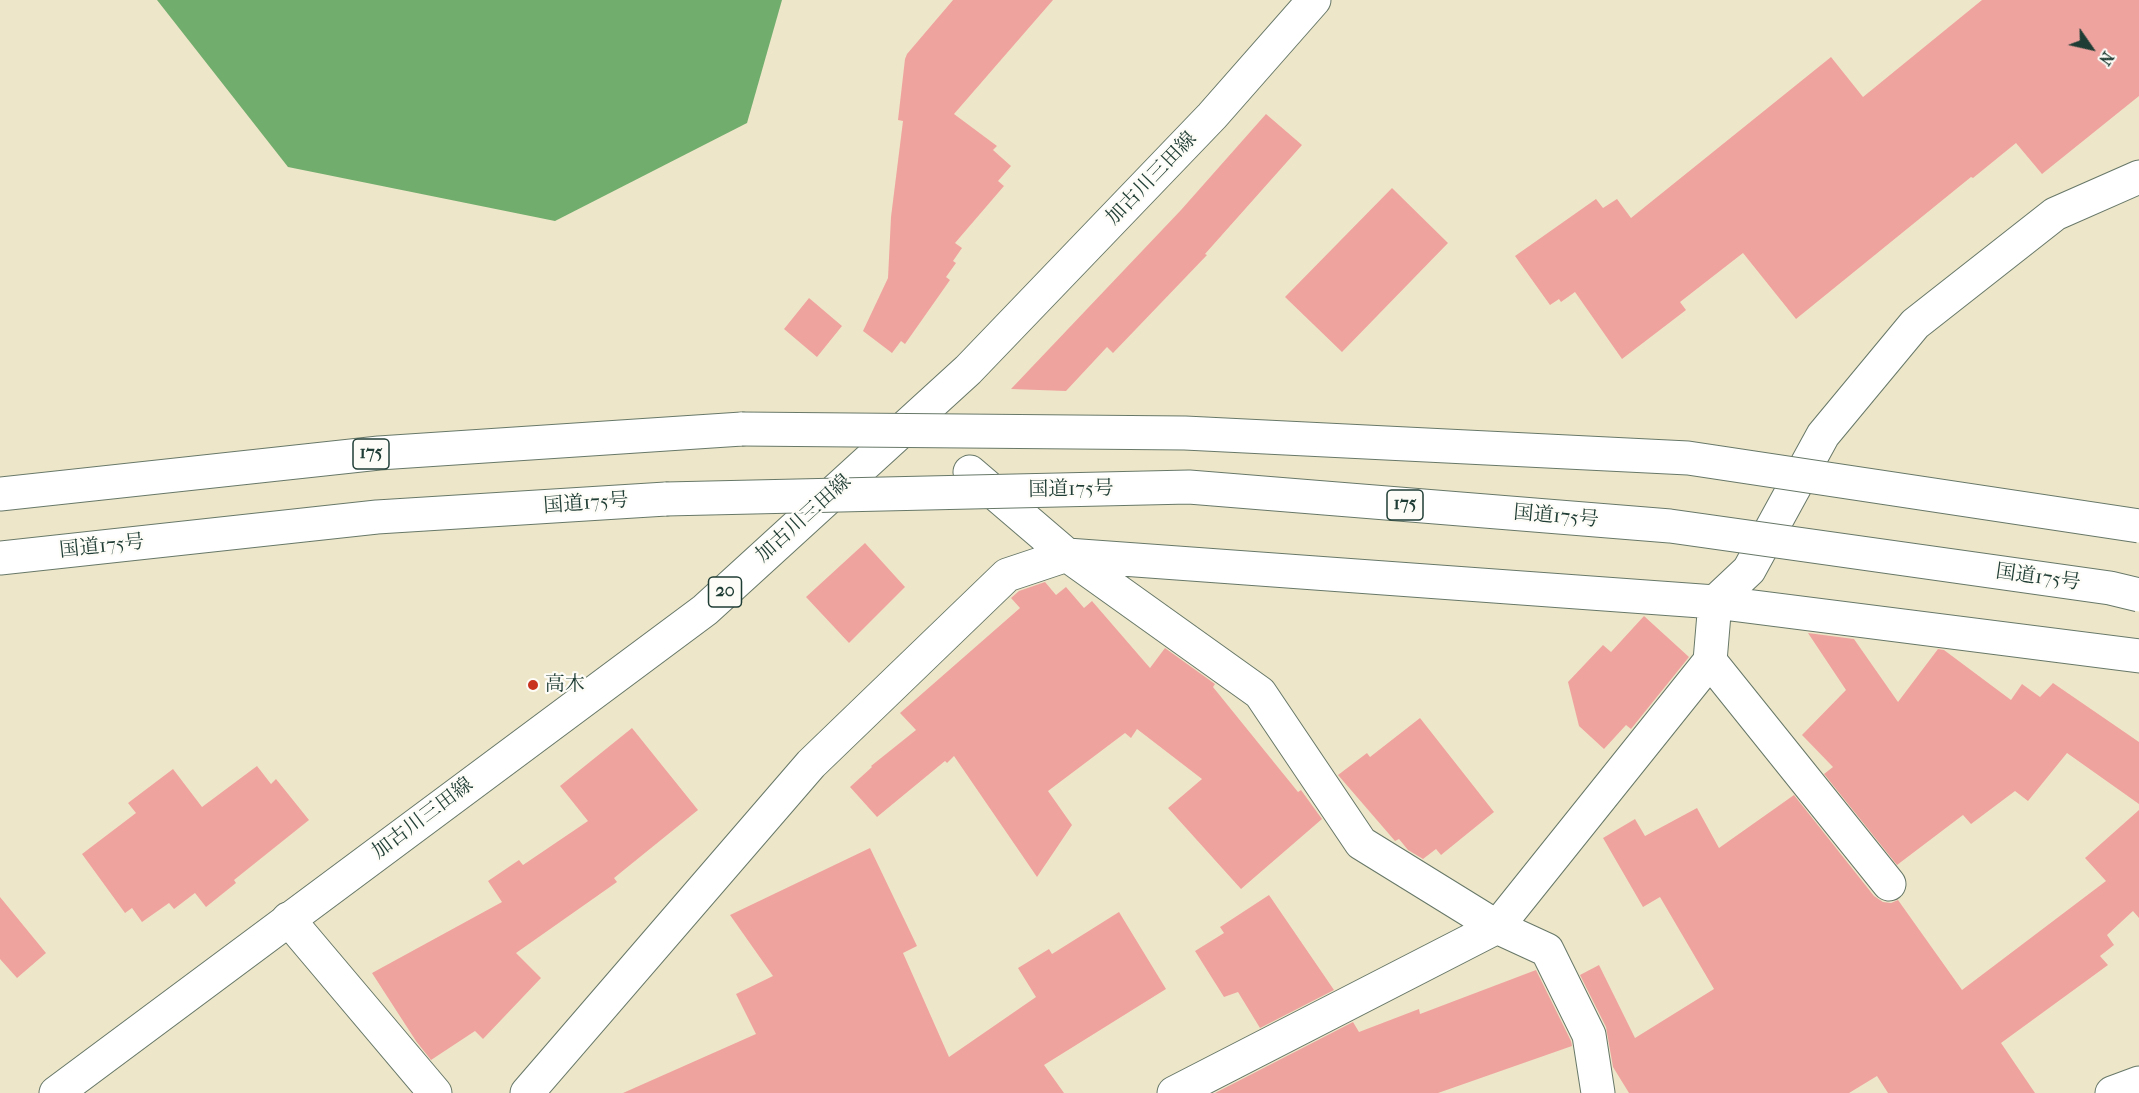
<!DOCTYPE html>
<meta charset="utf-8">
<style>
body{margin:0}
#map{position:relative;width:2139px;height:1093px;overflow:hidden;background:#eee6c9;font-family:"IM FELL French Canon",serif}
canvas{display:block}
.north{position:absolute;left:2061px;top:18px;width:60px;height:60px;-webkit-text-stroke:4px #fdfcf7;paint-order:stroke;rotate:124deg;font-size:16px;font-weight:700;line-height:24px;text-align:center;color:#1f3d34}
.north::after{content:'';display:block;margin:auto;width:21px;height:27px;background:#1f3d34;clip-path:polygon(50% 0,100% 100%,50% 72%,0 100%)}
</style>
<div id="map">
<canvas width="2139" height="1093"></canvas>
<div class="north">N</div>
</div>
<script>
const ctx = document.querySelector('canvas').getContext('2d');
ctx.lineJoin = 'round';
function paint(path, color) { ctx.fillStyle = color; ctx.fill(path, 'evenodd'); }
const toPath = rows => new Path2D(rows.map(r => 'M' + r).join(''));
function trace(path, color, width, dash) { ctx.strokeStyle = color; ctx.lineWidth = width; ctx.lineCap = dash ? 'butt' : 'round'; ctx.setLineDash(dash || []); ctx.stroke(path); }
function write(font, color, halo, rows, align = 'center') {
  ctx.font = font + ' "IM FELL French Canon","Noto Serif JP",serif'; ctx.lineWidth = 4.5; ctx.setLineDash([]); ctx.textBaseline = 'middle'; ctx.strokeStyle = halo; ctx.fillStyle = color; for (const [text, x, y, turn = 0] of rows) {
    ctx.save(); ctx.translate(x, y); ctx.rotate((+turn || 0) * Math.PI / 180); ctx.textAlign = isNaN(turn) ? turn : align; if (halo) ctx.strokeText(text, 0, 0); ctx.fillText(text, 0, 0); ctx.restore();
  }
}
const forest = toPath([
 [157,0,782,0,747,123,555,221,288,167]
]);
const building = toPath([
 [953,0,1053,0,954,114,997,146,993,150,1011,166,998,181,1004,186,955,243,962,248,953,261,956,263,946,277,950,280,905,344,901,341,892,353,863,331,888,278,891,217,903,121,898,120,905,59,907,54],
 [1982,0,2139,0,2139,96,2042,174,2016,143,1973,178,1971,177,1796,319,1743,253,1680,302,1686,310,1622,359,1575,292,1561,302,1559,299,1550,305,1515,256,1596,199,1603,208,1617,199,1631,218,1831,57,1863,97],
 [1266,114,1302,145,1205,254,1207,255,1113,353,1107,347,1066,391,1011,389,1181,210],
 [1392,188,1448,243,1342,352,1285,297],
 [809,298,842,326,817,357,784,329],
 [865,543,905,587,849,643,806,597],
 [1045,582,1056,595,1066,587,1084,608,1092,601,1150,668,1165,648,1215,684,1213,687,1298,792,1301,790,1322,819,1241,889,1168,808,1202,779,1137,729,1131,738,1125,733,1048,791,1072,825,1037,877,954,756,947,763,945,761,877,817,850,787,872,767,871,766,916,730,900,713,1020,608,1011,598,1019,591],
 [1644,616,1689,657,1631,729,1626,725,1604,749,1579,726,1568,682,1603,645,1611,652],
 [1808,633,1854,639,1898,702,1938,649,1944,650,2011,700,2022,684,2040,697,2053,683,2139,742,2139,804,2067,753,2028,801,2015,791,1971,824,1963,815,1897,865,1824,774,1833,767,1802,735,1846,690],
 [1420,718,1494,812,1441,855,1436,849,1423,859,1408,850,1399,839,1395,841,1338,775,1367,753,1370,757],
 [632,728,698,810,614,878,617,882,516,953,541,978,483,1039,475,1031,431,1060,416,1041,372,973,502,902,488,881,519,860,523,865,588,821,560,786],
 [257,766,271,784,276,779,309,820,234,880,236,883,206,907,195,893,174,909,169,903,142,922,132,908,125,913,82,854,136,813,128,803,173,769,202,807],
 [1794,795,1874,896,1883,902,1891,903,1898,900,1962,990,2106,881,2085,858,2139,810,2139,918,2133,911,2107,935,2114,945,2100,956,2108,965,2001,1043,2035,1093,1888,1093,1877,1076,1849,1093,1629,1093,1613,1067,1606,1027,1580,975,1599,965,1635,1038,1714,989,1660,897,1643,907,1603,838,1635,819,1645,836,1697,808,1719,848],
 [870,848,917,946,903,953,949,1057,1036,997,1018,968,1049,949,1052,954,1119,912,1166,989,1044,1065,1064,1093,623,1093,756,1034,736,994,773,976,730,915],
 [1269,895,1334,990,1260,1028,1238,992,1224,997,1195,951,1224,933,1220,927],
 [0,897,46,953,17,978,0,959],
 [1536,970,1571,1041,1572,1046,1438,1093,1215,1093,1353,1022,1359,1032,1419,1009,1420,1014]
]);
const minor = toPath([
 [970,472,1067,555,1260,693,1361,843,1497,927,1547,950,1589,1035,1598,1093],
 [1710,661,1889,884],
 [288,919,435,1093],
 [527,1093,811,764,1007,575,1067,555,1715,602,2139,656],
 [1174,1093,1497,927,1710,661,1715,602,1749,570,1823,435,1915,324,2055,214,2139,177],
 [2112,1093,2139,1083]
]);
const major = toPath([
 [56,1093,705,610,968,370,1212,116,1314,0]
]);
const highway = toPath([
 [0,494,379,453,742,429],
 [0,558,377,517,666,499]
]);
const highwayBridge = toPath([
 [742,429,1185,433,1688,458,2139,526],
 [666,499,1189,487,1670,526,2110,588,2139,595]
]);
const markers = [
 [533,685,6,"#c8321e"]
];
const shields = [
 [371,454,36],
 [1405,505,36],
 [725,592,33]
];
const shieldNames = [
 ["175",371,454],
 ["175",1405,505],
 ["20",725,592]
];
const streetNames = [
 ["加古川三田線",1152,179,-46],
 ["国道175号",1071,490,-1],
 ["国道175号",586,504,-4],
 ["国道175号",1556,517,5],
 ["加古川三田線",804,519,-42],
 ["国道175号",102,547,-6],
 ["国道175号",2038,578,8],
 ["加古川三田線",423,819,-37]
];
const poiNames = [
 ["高木",545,685]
];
paint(forest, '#71ad6d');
paint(building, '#efa39f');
trace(minor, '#677868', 35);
trace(major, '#677868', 35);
trace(highway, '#677868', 35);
trace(minor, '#fff', 33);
trace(major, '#fff', 33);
trace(highway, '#fff', 33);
trace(highwayBridge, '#677868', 35, []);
trace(highwayBridge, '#fff', 33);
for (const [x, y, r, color] of markers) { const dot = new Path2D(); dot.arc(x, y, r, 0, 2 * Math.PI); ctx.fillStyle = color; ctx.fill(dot); trace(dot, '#fdfcf7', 2); }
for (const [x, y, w] of shields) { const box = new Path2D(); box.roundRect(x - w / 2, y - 15, w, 30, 4.5); ctx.fillStyle = '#fdfcf7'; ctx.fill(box); trace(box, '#1f3d34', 1.5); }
write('bold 18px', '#1f3d34', null, shieldNames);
write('20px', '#1f3d34', '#fdfcf7', streetNames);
write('20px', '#1f3d34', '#fdfcf7', poiNames, 'left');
</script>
